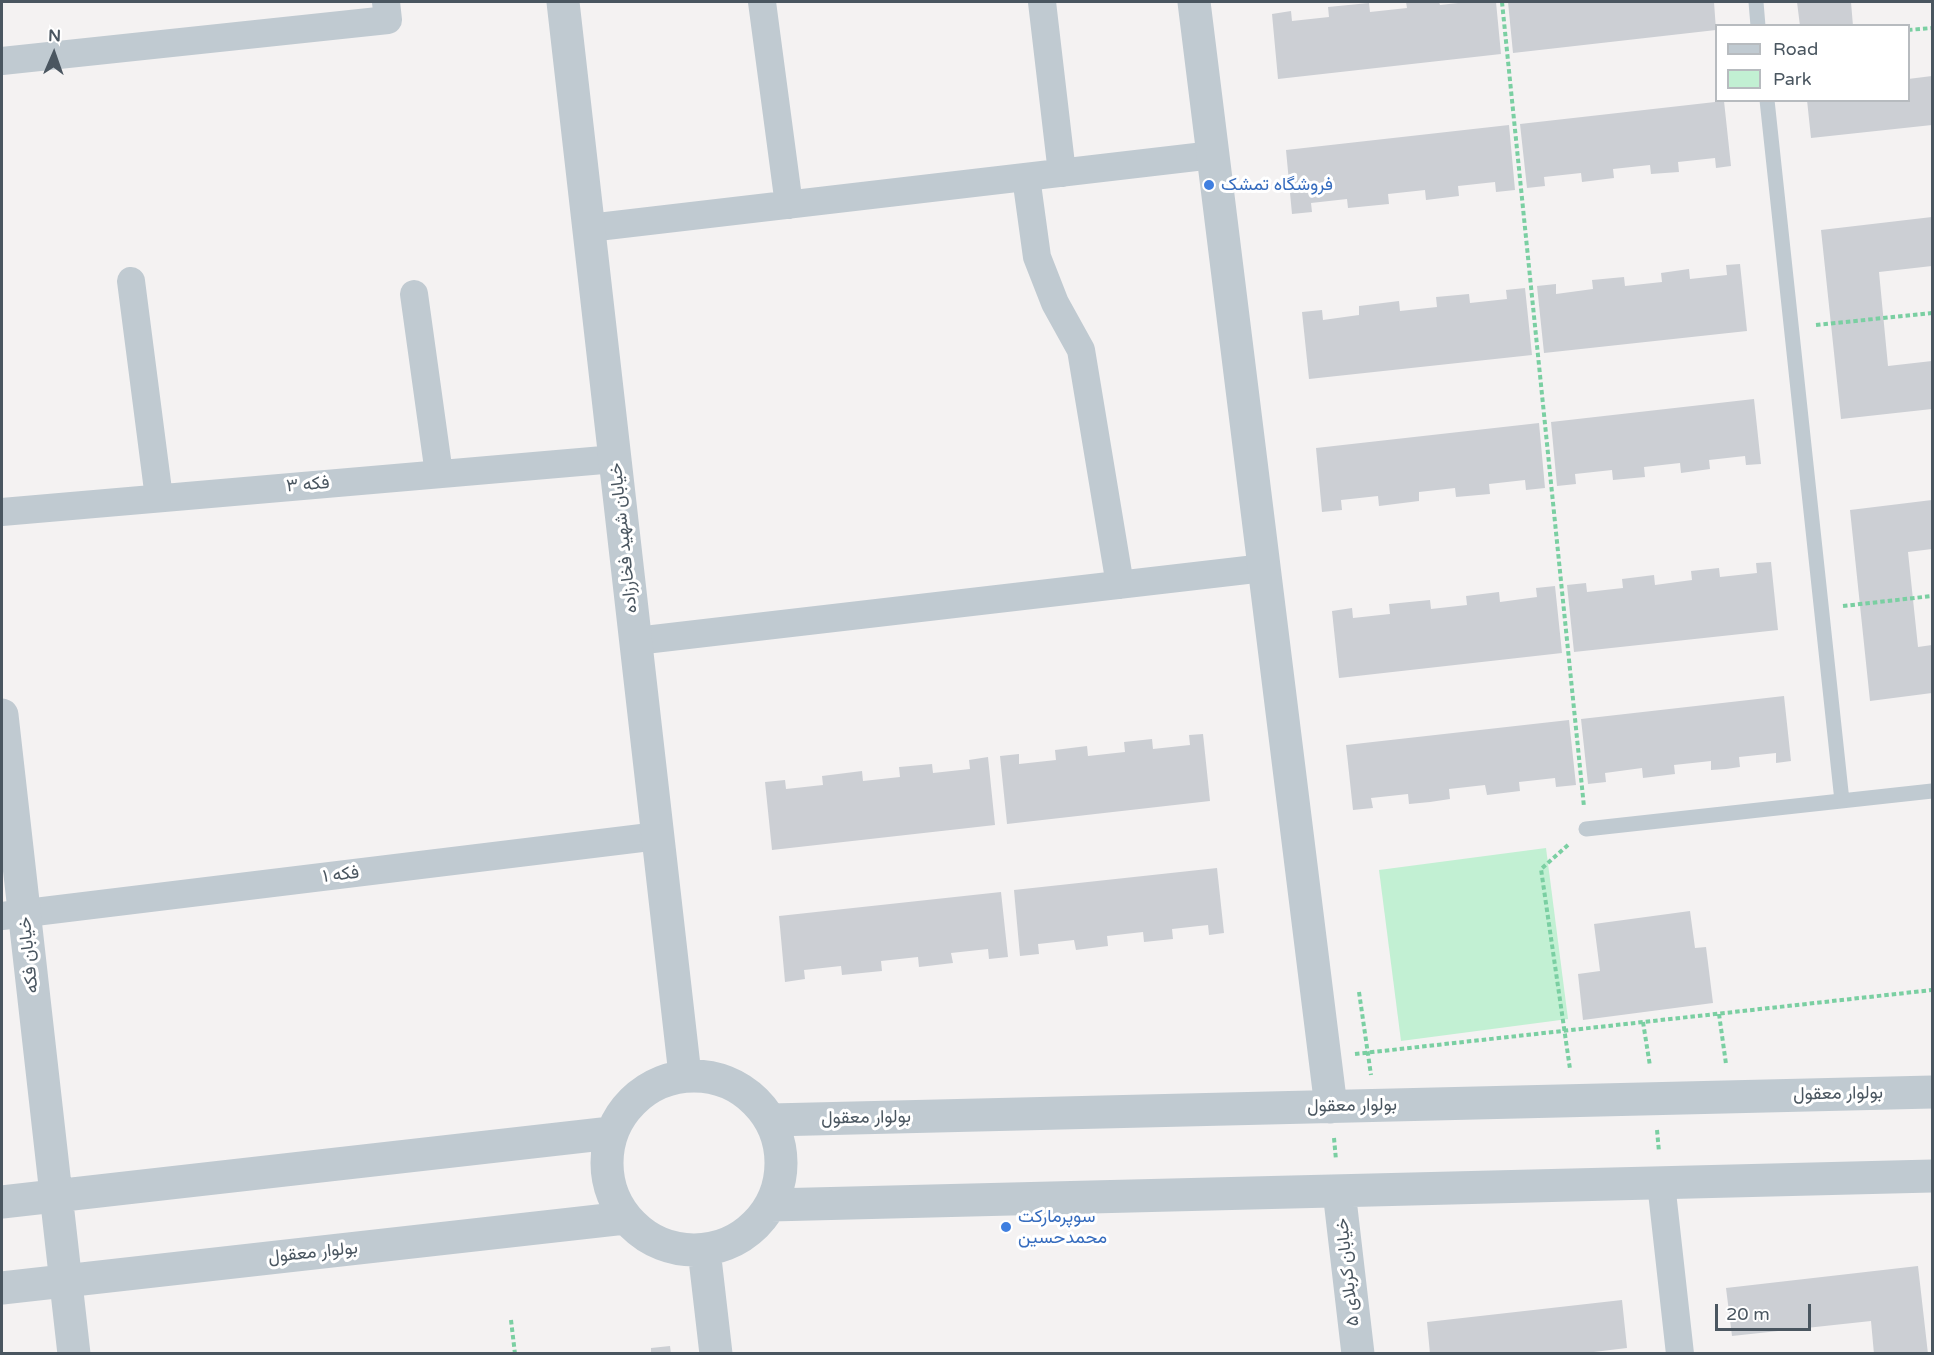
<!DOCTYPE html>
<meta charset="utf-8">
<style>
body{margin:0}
#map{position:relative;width:1934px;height:1355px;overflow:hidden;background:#f4f2f2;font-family:"Varela Round",sans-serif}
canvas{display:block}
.frame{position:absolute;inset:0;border:3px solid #4a5660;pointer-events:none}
.legend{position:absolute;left:1715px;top:24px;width:195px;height:78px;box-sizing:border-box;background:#fff;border:2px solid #b7bbbf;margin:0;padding:8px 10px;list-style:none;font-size:18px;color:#4a5660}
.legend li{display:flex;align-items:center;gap:12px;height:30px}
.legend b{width:30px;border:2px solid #b7bbbf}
.north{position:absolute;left:24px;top:24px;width:60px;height:60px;-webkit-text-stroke:4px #fff;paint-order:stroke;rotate:2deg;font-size:16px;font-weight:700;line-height:24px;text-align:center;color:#4a5660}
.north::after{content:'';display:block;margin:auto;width:21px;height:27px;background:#4a5660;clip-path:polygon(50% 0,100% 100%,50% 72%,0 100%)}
.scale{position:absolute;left:1715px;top:1304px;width:96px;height:27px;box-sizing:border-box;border:3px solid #4a5660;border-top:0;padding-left:8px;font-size:18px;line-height:21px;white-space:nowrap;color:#4a5660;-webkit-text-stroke:4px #fff;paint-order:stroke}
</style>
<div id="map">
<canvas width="1934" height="1355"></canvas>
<div class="frame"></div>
<ul class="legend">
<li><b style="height:8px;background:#c0cad1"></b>Road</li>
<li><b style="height:16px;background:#c2f0d3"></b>Park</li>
</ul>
<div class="north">N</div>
<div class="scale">20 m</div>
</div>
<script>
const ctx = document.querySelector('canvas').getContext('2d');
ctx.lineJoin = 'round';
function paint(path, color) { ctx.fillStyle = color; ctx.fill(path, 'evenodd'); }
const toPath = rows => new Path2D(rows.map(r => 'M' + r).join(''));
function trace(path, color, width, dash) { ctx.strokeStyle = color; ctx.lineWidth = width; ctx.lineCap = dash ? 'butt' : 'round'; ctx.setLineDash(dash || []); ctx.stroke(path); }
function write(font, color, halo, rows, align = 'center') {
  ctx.font = font + ' "Varela Round",Vazirmatn,sans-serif'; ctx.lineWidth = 6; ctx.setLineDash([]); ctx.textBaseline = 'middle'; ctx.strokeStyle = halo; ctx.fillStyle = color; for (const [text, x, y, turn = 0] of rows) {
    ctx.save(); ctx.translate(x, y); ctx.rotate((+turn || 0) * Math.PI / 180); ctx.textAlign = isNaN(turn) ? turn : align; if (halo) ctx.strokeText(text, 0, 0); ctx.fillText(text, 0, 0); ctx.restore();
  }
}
const green = toPath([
 [1546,848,1568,1019,1401,1041,1379,870]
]);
const building = toPath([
 [1406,2,1439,2,1440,5,1467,2,1496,2,1501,54,1278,79,1272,14,1291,11,1292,21,1329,17,1328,7,1369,3,1370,12,1407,8],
 [1508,2,1714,2,1716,30,1513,53],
 [1797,2,1851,2,1853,26,1800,26],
 [1932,76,1932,125,1811,138,1807,100,1908,100,1908,79],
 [1724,101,1731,166,1716,168,1715,158,1678,162,1679,172,1651,174,1650,165,1613,169,1614,178,1582,182,1581,173,1544,177,1545,186,1527,188,1520,124],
 [1509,125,1515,190,1496,192,1495,182,1458,186,1459,196,1426,200,1425,190,1388,194,1389,204,1348,208,1347,199,1311,203,1312,212,1292,214,1286,150],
 [1932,217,1932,266,1879,272,1888,366,1932,361,1932,409,1841,419,1821,230],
 [1740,264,1747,331,1544,353,1537,286,1556,284,1556,294,1593,289,1592,280,1624,277,1625,286,1662,282,1661,273,1689,269,1690,279,1727,275,1726,265],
 [1525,288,1532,355,1309,379,1302,312,1322,310,1323,320,1359,315,1359,306,1399,301,1400,311,1437,307,1436,297,1469,294,1470,303,1507,299,1506,290],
 [1754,399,1761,464,1746,465,1745,456,1709,460,1710,469,1681,473,1680,463,1644,467,1645,477,1613,480,1612,470,1575,474,1576,484,1557,486,1551,422],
 [1539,423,1545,488,1526,490,1525,480,1489,484,1490,494,1456,497,1455,488,1419,492,1419,501,1379,506,1378,496,1341,500,1342,510,1322,512,1316,448],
 [1932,500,1932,549,1908,552,1918,647,1932,645,1932,693,1870,701,1850,510],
 [1771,562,1778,630,1574,652,1567,585,1586,583,1587,592,1623,588,1622,579,1654,575,1655,585,1692,580,1691,571,1719,568,1720,577,1757,573,1756,563],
 [1555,586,1562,653,1339,678,1332,611,1352,608,1353,618,1390,614,1389,604,1430,600,1431,609,1467,605,1466,596,1499,592,1500,602,1537,597,1536,588],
 [1784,696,1791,761,1776,763,1776,753,1739,757,1740,767,1726,769,1711,770,1711,761,1674,765,1675,774,1643,778,1642,768,1605,773,1606,782,1588,784,1581,719],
 [1569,720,1576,785,1556,787,1555,778,1519,782,1520,791,1487,795,1485,785,1449,789,1450,799,1430,802,1409,804,1408,794,1371,798,1373,808,1353,810,1346,745],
 [1203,734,1210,801,1007,824,1000,756,1019,754,1019,764,1056,760,1055,750,1087,746,1088,756,1125,752,1124,742,1152,739,1153,749,1190,745,1189,735],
 [988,757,995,825,772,850,765,782,785,780,786,789,823,785,822,776,862,771,863,781,900,777,899,767,932,764,933,773,970,769,969,760],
 [1217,868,1224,933,1209,935,1208,925,1172,929,1173,939,1144,942,1143,932,1107,936,1108,946,1076,950,1074,940,1038,944,1039,954,1020,956,1014,890],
 [1001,892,1008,957,989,959,988,949,951,953,953,963,919,967,918,957,881,961,882,971,842,975,841,966,804,970,805,979,785,982,779,916],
 [1690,911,1695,948,1706,947,1713,1003,1583,1020,1578,974,1600,971,1594,924],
 [1918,1266,1928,1354,1874,1354,1871,1321,1732,1336,1726,1288],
 [1622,1300,1627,1348,1577,1354,1430,1354,1427,1322],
 [670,1346,671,1354,651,1354,651,1348]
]);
const path = toPath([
 [1502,2,1584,807],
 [1908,30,1932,28],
 [1816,325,1932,313],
 [1843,606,1932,596],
 [1568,845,1541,869,1570,1069],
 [1359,992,1371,1075],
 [1719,1014,1726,1064],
 [1643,1022,1650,1066],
 [1355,1054,1932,990],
 [1657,1130,1659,1152],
 [1334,1138,1336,1160],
 [511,1320,515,1354]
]);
const service = toPath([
 [1756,2,1758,26],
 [1767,100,1842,801],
 [1586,829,1932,791]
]);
const minor = toPath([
 [762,2,789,205],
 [1042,2,1062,173],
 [2,61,388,20,386,2],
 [1026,177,1037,257,1055,303,1081,350,1120,585],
 [589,228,1213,155],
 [131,281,159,498],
 [414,294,439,474],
 [2,512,615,459],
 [636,641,1264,568],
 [2,916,658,836],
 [1661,1183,1680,1354]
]);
const tertiary = toPath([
 [563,2,685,1075],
 [1194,2,1331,1107],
 [2,715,74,1354],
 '607 1163a87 87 0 1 1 174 0a87 87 0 1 1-174 0Z',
 [771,1120,1932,1092],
 [1339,1191,1358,1354],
 [2,1202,611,1133],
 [771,1205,1932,1176],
 [704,1250,716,1354],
 [2,1288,625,1218]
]);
const markers = [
 [1209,185,6,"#3f7fe0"],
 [1006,1227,6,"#3f7fe0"]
];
const shopNames = [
 ["فروشگاه تمشک",1221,185],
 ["سوپرمارکت",1018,1217],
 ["محمدحسین",1018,1238]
];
const streetNames = [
 ["فکه ۳",308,485,-5],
 ["خیابان شهید فخارزاده",624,538,-96],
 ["فکه ۱",341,875,-7],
 ["خیابان فکه",29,955,-96],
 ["بولوار معقول",1838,1094,-1],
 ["بولوار معقول",1352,1106,-1],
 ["بولوار معقول",866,1118,-1],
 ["بولوار معقول",313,1253,-6],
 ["خیابان کربلای ۵",1348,1272,-96]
];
paint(green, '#c2f0d3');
paint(building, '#cccfd4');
trace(path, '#7acfa2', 4, [4.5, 3]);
trace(service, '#c0cad1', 15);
trace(minor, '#c0cad1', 28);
trace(tertiary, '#c0cad1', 33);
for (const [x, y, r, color] of markers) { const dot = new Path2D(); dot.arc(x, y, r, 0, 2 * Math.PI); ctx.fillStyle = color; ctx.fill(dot); trace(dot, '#fff', 2); }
write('18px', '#366cbe', '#fff', shopNames, 'left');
write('18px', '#4a5660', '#fff', streetNames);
</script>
